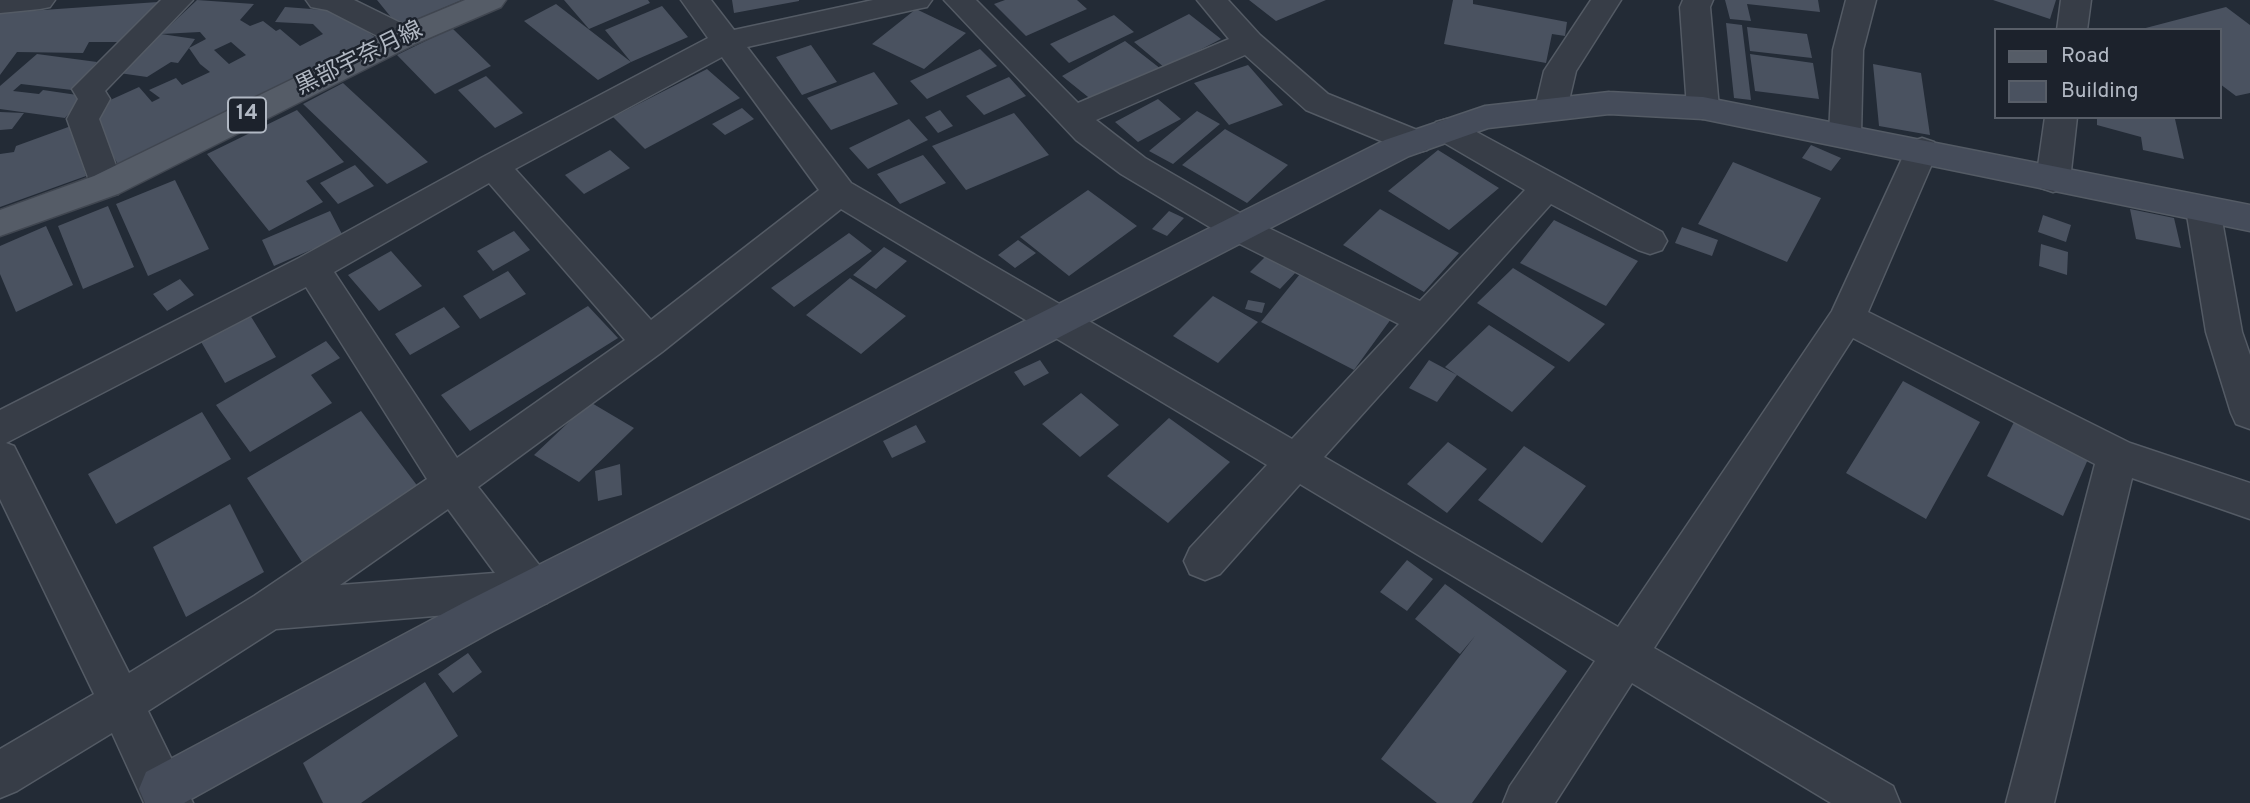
<!DOCTYPE html>
<meta charset="utf-8">
<style>
body{margin:0}
#map{position:relative;width:2250px;height:803px;overflow:hidden;background:#232b36;font-family:Overpass,sans-serif}
canvas{display:block}
.legend{position:absolute;left:1994px;top:28px;width:228px;height:91px;box-sizing:border-box;background:#1c222c;border:2px solid #585e68;margin:0;padding:9px 12px;list-style:none;font-size:21px;color:#b1b8c3}
.legend li{display:flex;align-items:center;gap:14px;height:35px}
.legend b{width:35px;border:2px solid #585e68}
</style>
<div id="map">
<canvas width="2250" height="803"></canvas>
<ul class="legend">
<li><b style="height:9px;background:#555c67"></b>Road</li>
<li><b style="height:19px;background:#4a5260"></b>Building</li>
</ul>
</div>
<script>
const ctx = document.querySelector('canvas').getContext('2d');
ctx.lineJoin = 'round';
function paint(path, color) { ctx.fillStyle = color; ctx.fill(path, 'evenodd'); }
const toPath = rows => new Path2D(rows.map(r => 'M' + r).join(''));
function trace(path, color, width, dash) { ctx.strokeStyle = color; ctx.lineWidth = width; ctx.lineCap = dash ? 'butt' : 'round'; ctx.setLineDash(dash || []); ctx.stroke(path); }
function write(font, color, halo, rows, align = 'center') {
  ctx.font = font + ' Overpass,"Noto Sans JP",sans-serif'; ctx.lineWidth = 5; ctx.setLineDash([]); ctx.textBaseline = 'middle'; ctx.strokeStyle = halo; ctx.fillStyle = color; for (const [text, x, y, turn = 0] of rows) {
    ctx.save(); ctx.translate(x, y); ctx.rotate((+turn || 0) * Math.PI / 180); ctx.textAlign = isNaN(turn) ? turn : align; if (halo) ctx.strokeText(text, 0, 0); ctx.fillText(text, 0, 0); ctx.restore();
  }
}
const building = toPath([
 [197,0,254,4,240,20,250,26,263,21,276,31,280,29,300,46,323,34,313,24,275,22,285,7,338,11,375,37,119,166,92,120,97,106,139,87,152,102,160,98,149,90,176,78,182,85,210,72,200,64,189,48,178,63,171,62,147,77,112,72,156,33,161,34],
 [200,32,206,39,189,48,195,39,161,34],
 [231,42,246,55,229,64,214,50],
 [377,0,462,0,399,27],
 [564,0,648,0,650,3,589,29],
 [732,0,799,0,799,1,734,13],
 [1005,0,1077,0,1087,9,1026,36,994,4],
 [1249,0,1326,0,1276,21],
 [1453,0,1473,0,1473,4,1567,22,1565,36,1552,34,1546,63,1444,44],
 [1725,0,1818,0,1820,12,1747,4,1751,21,1730,19],
 [1993,0,2056,0,2050,19],
 [158,2,132,42,89,42,83,53,17,52,0,75,0,13],
 [556,4,631,62,605,30,662,6,688,37,631,62,598,80,524,21],
 [2226,7,2250,25,2250,93,2236,96,2220,84,2220,30,2138,30],
 [916,9,966,33,924,69,872,44],
 [1189,14,1221,39,1165,68,1134,42],
 [1114,15,1134,32,1069,63,1050,44],
 [1726,23,1742,25,1751,100,1734,98],
 [1747,27,1807,34,1812,58,1750,51],
 [452,28,491,66,435,94,397,55],
 [1125,41,1161,69,1098,105,1062,76],
 [811,45,837,82,802,95,776,57],
 [980,49,997,66,927,99,910,81],
 [37,54,97,62,72,90,21,84,13,91,39,94,43,90,84,96,65,118,0,109,0,86],
 [1750,54,1813,63,1819,99,1755,91],
 [1873,64,1921,73,1930,135,1879,126],
 [1248,65,1283,105,1229,125,1194,83],
 [707,69,740,98,645,149,613,117],
 [874,72,898,104,831,130,807,98],
 [486,76,523,113,495,128,458,90],
 [1009,77,1026,96,984,115,966,96],
 [343,83,369,107,428,162,387,184,303,104],
 [1158,99,1181,119,1138,142,1115,122],
 [742,108,754,119,725,135,712,124],
 [297,110,344,162,306,181,323,202,269,231,207,154],
 [940,110,953,126,938,133,925,117],
 [1197,111,1220,124,1173,164,1149,151],
 [0,112,24,113,12,129,0,130],
 [1014,113,1049,155,966,190,932,146],
 [2097,117,2175,119,2184,159,2143,150,2141,137,2097,125],
 [909,119,928,140,868,169,849,148],
 [71,126,86,176,0,207,0,154,14,152,16,146],
 [1225,129,1288,165,1247,203,1182,165],
 [1811,145,1841,158,1831,171,1802,158],
 [610,150,630,168,584,194,565,175],
 [1438,150,1499,188,1449,230,1388,191],
 [923,155,946,183,900,204,877,174],
 [1733,162,1821,198,1787,262,1698,224],
 [355,165,374,186,338,204,320,183],
 [175,180,209,249,148,276,116,204],
 [1088,190,1137,226,1069,276,1020,237],
 [108,206,134,267,83,289,58,226],
 [1380,209,1459,253,1424,292,1343,245],
 [2130,209,2174,218,2181,248,2136,239],
 [330,211,343,236,274,266,262,240],
 [1169,211,1184,218,1167,236,1152,229],
 [2043,215,2071,225,2066,242,2038,232],
 [1554,220,1638,261,1606,306,1520,263],
 [46,226,73,285,16,312,0,274,0,246],
 [1682,227,1718,240,1712,256,1675,243],
 [514,231,530,250,493,271,477,251],
 [849,233,872,251,794,307,771,288],
 [1018,240,1036,253,1015,268,998,255],
 [2041,244,2068,252,2067,275,2039,266],
 [884,247,907,261,876,289,853,275],
 [391,251,422,286,379,311,348,275],
 [1268,254,1297,271,1280,289,1250,272],
 [1513,268,1605,324,1569,362,1477,303],
 [508,271,526,294,480,319,463,296],
 [1300,274,1391,319,1354,370,1261,322],
 [850,278,906,316,861,354,806,315],
 [180,279,194,295,167,311,153,294],
 [1213,296,1258,322,1218,363,1173,336],
 [1248,300,1265,303,1262,313,1245,309],
 [588,306,618,338,470,431,441,395],
 [444,307,460,327,410,355,395,334],
 [250,315,276,357,225,383,200,340],
 [1489,325,1555,367,1512,412,1457,375,1437,402,1409,388,1429,360,1457,375,1445,367],
 [326,341,340,358,311,375,332,403,250,452,216,405],
 [1040,360,1049,373,1024,386,1014,372],
 [1903,381,1980,422,1926,519,1846,473],
 [1081,393,1119,425,1080,457,1042,424],
 [590,402,634,428,579,482,534,455],
 [361,411,419,488,302,562,247,478],
 [202,412,231,459,116,524,88,474],
 [1169,418,1230,462,1168,523,1107,476],
 [2015,420,2089,457,2063,516,1987,476],
 [916,425,926,442,892,458,883,441],
 [1448,442,1487,469,1447,513,1407,484],
 [1524,446,1586,486,1542,543,1478,500],
 [620,464,622,495,598,501,595,471],
 [230,504,264,572,186,617,153,547],
 [1407,560,1433,579,1407,611,1380,592],
 [1445,584,1567,671,1472,803,1437,803,1381,759,1475,636,1460,654,1415,619],
 [468,653,482,672,453,693,438,674],
 [425,682,458,736,361,803,323,803,303,763]
]);
const street = toPath([
 [0,0,55,0,50,7,40,9,0,13,0,0],
 [161,0,193,0,105,91,110,99,99,119,123,185,118,194,106,197,94,194,67,119,78,99,72,89,161,0],
 [306,0,354,0,415,30,419,37,415,44,404,47,393,44,327,10,311,7,306,0],
 [681,0,711,0,734,30,873,0,932,0,927,7,917,9,747,47,851,183,1292,439,1399,324,1228,238,1121,174,1076,140,944,0,976,0,1078,103,1229,39,1197,0,1228,0,1260,35,1328,94,1427,134,1431,142,1427,150,1415,153,1403,150,1306,110,1245,55,1096,120,1145,158,1252,220,1420,301,1525,190,1436,138,1431,130,1436,122,1447,119,1458,122,1662,232,1667,241,1662,250,1650,254,1638,250,1551,204,1324,457,1618,627,1832,311,1906,150,1910,142,1922,138,1934,142,1938,150,1868,312,2130,443,2250,483,2250,519,2132,478,2054,803,2006,803,2095,464,1853,338,1654,648,1893,786,1900,803,1831,803,1632,683,1555,803,1503,803,1510,786,1595,661,1300,484,1220,574,1205,580,1190,574,1184,561,1190,548,1267,465,841,209,662,352,478,487,547,575,553,589,547,603,532,608,276,629,148,711,193,803,144,803,112,733,17,791,0,798,0,749,94,694,0,499,0,410,299,258,481,158,708,38,681,0],
 [722,57,819,190,651,320,515,169,722,57],
 [489,183,625,340,457,458,334,272,489,183],
 [306,287,427,479,254,596,129,673,14,446,6,443,306,287],
 [448,509,495,573,340,585,448,509],
 [1591,0,1621,0,1576,71,1567,109,1562,117,1551,120,1540,117,1535,109,1544,71,1591,0],
 [1683,0,1713,0,1710,7,1719,108,1714,116,1703,119,1692,116,1687,108,1680,7,1683,0],
 [1846,0,1876,0,1863,50,1861,135,1857,143,1845,146,1833,143,1829,135,1833,50,1846,0],
 [2061,0,2091,0,2087,30,2057,30,2061,0],
 [2045,117,2077,117,2070,180,2065,188,2053,192,2041,188,2036,180,2045,117],
 [2203,197,2215,200,2220,209,2242,332,2250,355,2250,429,2236,424,2231,413,2206,332,2186,209,2191,200,2203,197]
]);
const secondary = toPath([
 [1609,92,1703,97,2250,205,2250,231,1703,119,1609,114,1488,128,1409,156,493,631,184,803,145,803,139,789,146,772,463,603,1385,140,1485,106,1609,92]
]);
const primary = toPath([
 [465,0,506,0,501,7,415,44,118,194,0,236,0,210,94,176,393,30,465,0]
]);
const shields = [
 [247,115,38]
];
const shieldNames = [
 ["14",247,115]
];
const streetNames = [
 ["黒部宇奈月線",360,60,-26]
];
paint(building, '#4a5260');
trace(street, '#545b65', 3);
trace(secondary, '#545b65', 3);
trace(primary, '#404650', 3);
paint(street, '#373d47');
paint(secondary, '#454c5a');
paint(primary, '#555c67');
for (const [x, y, w] of shields) { const box = new Path2D(); box.roundRect(x - w / 2, y - 17.5, w, 35, 5); ctx.fillStyle = '#1c222c'; ctx.fill(box); trace(box, '#b1b8c3', 2); }
write('bold 21px', '#b1b8c3', null, shieldNames);
write('23px', '#b1b8c3', '#1c222c', streetNames);
</script>
